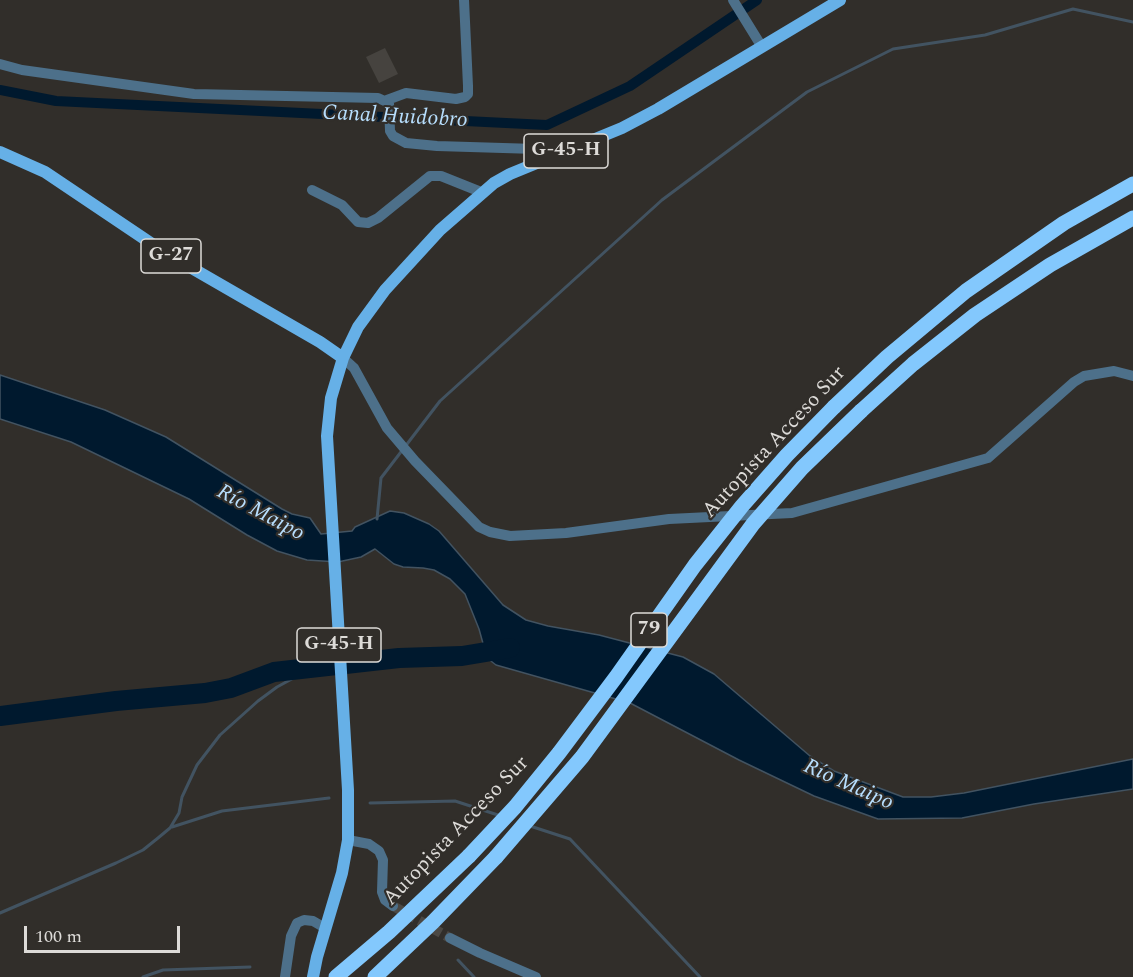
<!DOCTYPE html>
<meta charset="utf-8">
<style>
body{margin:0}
#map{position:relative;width:1133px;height:977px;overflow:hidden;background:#312e2a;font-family:Spectral,serif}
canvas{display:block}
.scale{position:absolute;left:24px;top:926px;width:156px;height:27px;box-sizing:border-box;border:3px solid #dddbd8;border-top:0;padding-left:8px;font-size:18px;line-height:21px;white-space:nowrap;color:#dddbd8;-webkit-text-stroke:4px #312e2a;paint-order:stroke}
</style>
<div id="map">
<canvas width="1133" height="977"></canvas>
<div class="scale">100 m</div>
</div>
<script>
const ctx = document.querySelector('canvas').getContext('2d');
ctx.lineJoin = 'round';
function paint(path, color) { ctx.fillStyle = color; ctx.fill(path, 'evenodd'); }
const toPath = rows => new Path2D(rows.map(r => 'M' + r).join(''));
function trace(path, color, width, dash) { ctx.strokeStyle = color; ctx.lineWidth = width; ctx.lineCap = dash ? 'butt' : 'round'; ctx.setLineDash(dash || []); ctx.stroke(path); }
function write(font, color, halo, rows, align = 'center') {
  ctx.font = font + ' Spectral,serif'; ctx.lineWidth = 4.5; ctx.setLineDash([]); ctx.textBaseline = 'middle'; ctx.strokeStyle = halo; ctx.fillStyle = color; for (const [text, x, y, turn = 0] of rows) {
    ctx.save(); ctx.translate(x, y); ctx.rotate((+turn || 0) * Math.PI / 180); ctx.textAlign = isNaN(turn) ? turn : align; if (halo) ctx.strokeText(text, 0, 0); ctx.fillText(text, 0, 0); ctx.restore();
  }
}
const water = toPath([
 [0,375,105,410,166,437,282,509,292,514,310,518,321,534,352,531,355,527,390,511,404,513,429,524,439,531,503,605,526,620,548,626,599,635,683,657,714,674,810,756,834,771,903,797,931,797,964,793,1133,759,1133,789,1034,804,962,818,878,819,814,796,739,760,630,703,496,665,487,658,479,629,465,594,450,579,434,570,423,568,403,567,394,564,375,549,361,557,338,562,307,560,277,551,247,535,189,499,71,442,0,419,0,375]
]);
const stream = toPath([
 [377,519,381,478,440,401,662,200,807,92,893,49,985,35,1073,9,1133,22],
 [370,803,455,801,501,816],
 [530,826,570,839,700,977],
 [172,827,222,811,329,798],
 [0,913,116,863,143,850,158,838,170,828,179,813,182,797,197,765,220,735,258,701,277,687,312,668],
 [458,960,474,977],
 [143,977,163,970,250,967]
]);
const canal = toPath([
 [0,90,56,101,547,125,630,86,757,0]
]);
const river = toPath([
 [0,716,116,701,205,693,231,688,274,672,399,658,462,656,510,648]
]);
const building = toPath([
 [385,48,398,74,379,83,366,57]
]);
const minorTunnel = toPath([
 [393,906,450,938]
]);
const minor = toPath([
 [733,0,762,47],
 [0,64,22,70,194,94,378,98,389,103,390,131,393,136,406,143,437,146,569,150],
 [387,100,406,93,456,99,465,97,468,94,468,86,464,0],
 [312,190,342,205,358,222,368,223,378,218,430,176,441,176,481,192],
 [343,358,354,368,387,428,415,461,479,527,490,532,510,536,566,533,669,519,792,513,988,458,1074,382,1084,376,1114,371,1133,376],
 [348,840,369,844,379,851,383,860,382,892,385,900,393,906],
 [450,938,480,953,536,977],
 [285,977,291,936,297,923,304,920,313,921,325,928]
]);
const major = toPath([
 [0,152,45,172,164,252,320,342,343,358],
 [313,977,317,957,342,873,348,840,348,790,327,436,331,398,343,358,358,327,385,290,440,230,494,183,510,174,622,128,658,109,840,0]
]);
const highway = toPath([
 [834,407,887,357,966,291,1064,223,1133,184],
 [861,411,913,364,975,315,1050,265,1133,218],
 [336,977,389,932,469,856],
 [375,977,433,922,496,857]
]);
const highwayBridge = toPath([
 [469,856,515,807,559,753,616,677,695,565,742,506,787,455,834,407],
 [496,857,582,757,753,524,802,468,861,411]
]);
const shields = [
 [566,151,84],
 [171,256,60],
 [649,630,36],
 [339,645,84]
];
const shieldNames = [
 ["G-45-H",566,151],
 ["G-27",171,256],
 ["79",649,630],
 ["G-45-H",339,645]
];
const streetNames = [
 ["Autopista Acceso Sur",775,443,-47],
 ["Autopista Acceso Sur",457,832,-46]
];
const waterNames = [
 ["Canal Huidobro",395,118,3],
 ["Río Maipo",260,514,28],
 ["Río Maipo",848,786,24]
];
paint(water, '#00192e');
trace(water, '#425361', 1.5);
trace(stream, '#425361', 3);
trace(canal, '#00192e', 10);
trace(river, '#00192e', 20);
paint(building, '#46433f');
trace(minorTunnel, '#4b4844', 10, [10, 5]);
trace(minor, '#4d708a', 10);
trace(major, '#66b0e7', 12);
trace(highway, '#83c8fd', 15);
trace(highwayBridge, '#83c8fd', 15);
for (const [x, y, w] of shields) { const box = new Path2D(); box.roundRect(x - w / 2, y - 17, w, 34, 4.5); ctx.fillStyle = '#312e2a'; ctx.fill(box); trace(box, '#dddbd8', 1.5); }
write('bold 20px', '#dddbd8', null, shieldNames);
write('21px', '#dddbd8', '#312e2a', streetNames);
write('italic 22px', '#b7defd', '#312e2a', waterNames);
</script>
